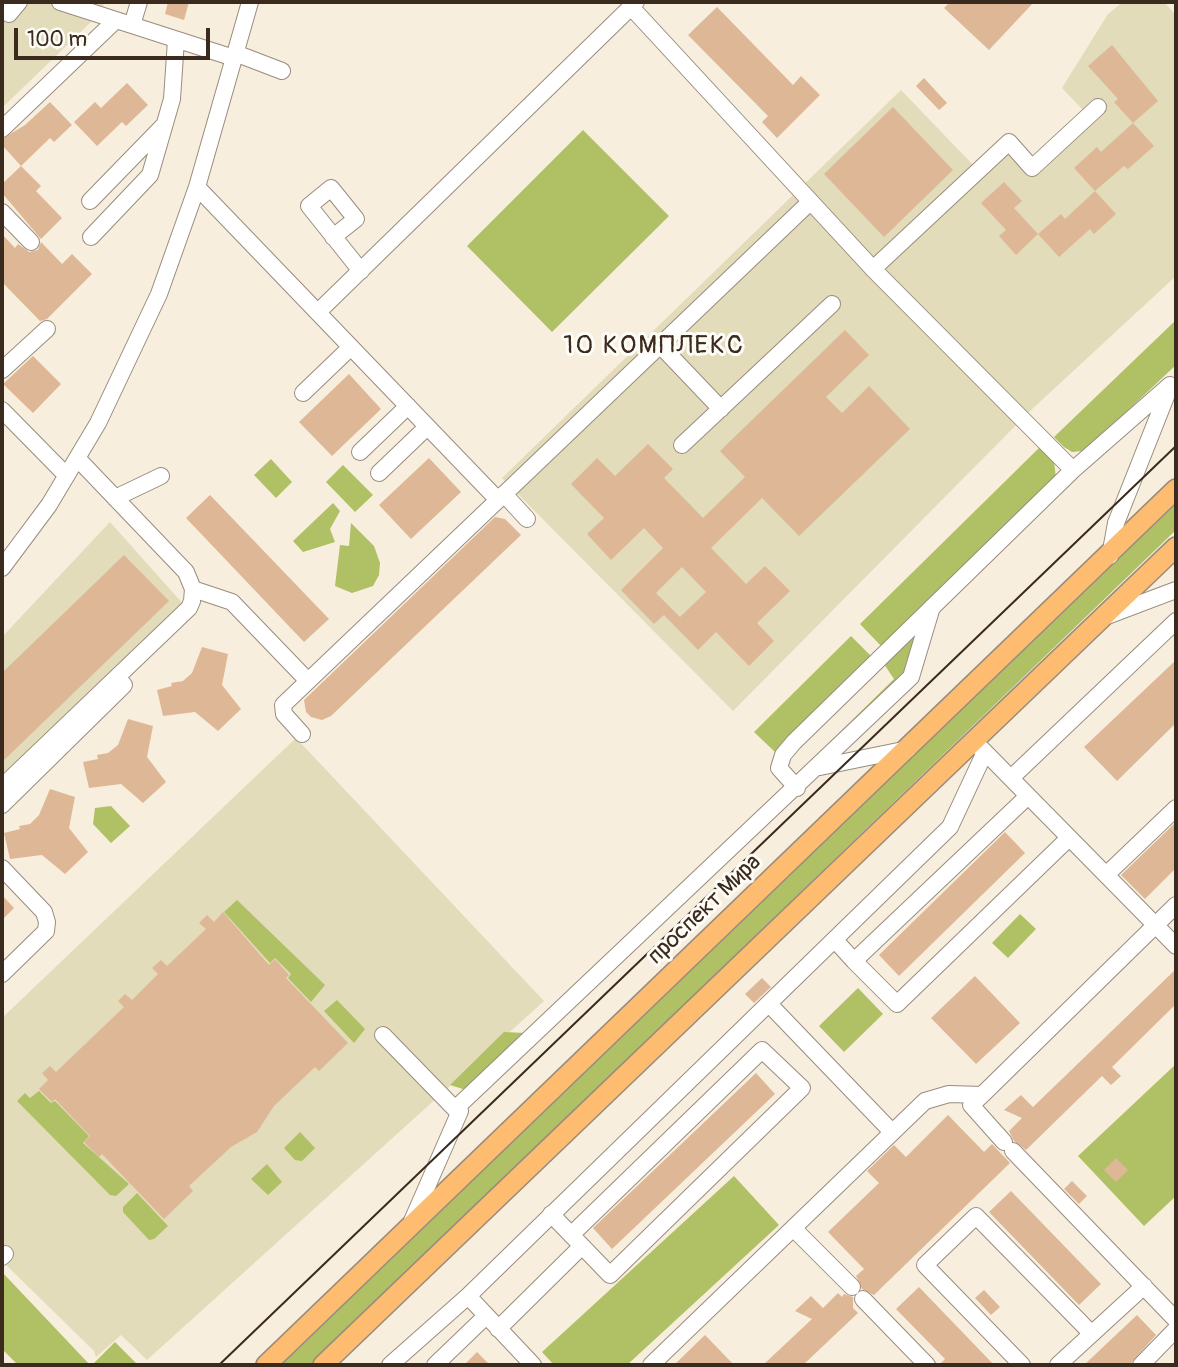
<!DOCTYPE html>
<meta charset="utf-8">
<style>
body{margin:0}
#map{position:relative;width:1178px;height:1367px;overflow:hidden;background:#f7eedd;font-family:Pangolin,sans-serif}
canvas{display:block}
.frame{position:absolute;inset:0;border:4px solid #3b2a1e;pointer-events:none}
.scale{position:absolute;left:14px;top:28px;width:196px;height:32px;box-sizing:border-box;border:4px solid #3b2a1e;border-top:0;padding-left:9px;font-size:21px;line-height:24px;white-space:nowrap;color:#3b2a1e;-webkit-text-stroke:5px #fdfcf7;paint-order:stroke}
</style>
<div id="map">
<canvas width="1178" height="1367"></canvas>
<div class="frame"></div>
<div class="scale">100 m</div>
</div>
<script>
const ctx = document.querySelector('canvas').getContext('2d');
ctx.lineJoin = 'round';
function paint(path, color) { ctx.fillStyle = color; ctx.fill(path, 'evenodd'); }
const toPath = rows => new Path2D(rows.map(r => 'M' + r).join(''));
function trace(path, color, width, dash) { ctx.strokeStyle = color; ctx.lineWidth = width; ctx.lineCap = dash ? 'butt' : 'round'; ctx.setLineDash(dash || []); ctx.stroke(path); }
function write(font, color, halo, rows, align = 'center') {
  ctx.font = font + ' Pangolin,sans-serif'; ctx.lineWidth = 6; ctx.setLineDash([]); ctx.textBaseline = 'middle'; ctx.strokeStyle = halo; ctx.fillStyle = color; for (const [text, x, y, turn = 0] of rows) {
    ctx.save(); ctx.translate(x, y); ctx.rotate((+turn || 0) * Math.PI / 180); ctx.textAlign = isNaN(turn) ? turn : align; if (halo) ctx.strokeText(text, 0, 0); ctx.fillText(text, 0, 0); ctx.restore();
  }
}
const built = toPath([
 [2,2,104,2,100,20,93,20,2,108],
 [1123,2,1164,2,1176,15,1176,276,1029,412,733,711,502,478,901,90,975,167,1008,134,1034,157,1083,110,1062,88,1108,14],
 [110,522,184,605,2,777,2,637],
 [296,738,544,1001,147,1360,121,1335,96,1357,94,1351,2,1261,2,1018]
]);
const green = toPath([
 [583,130,669,216,552,332,467,246],
 [1176,320,1176,365,1092,444,1082,451,1072,452,1064,447,1054,437],
 [1040,447,1054,461,1056,478,882,647,860,624],
 [271,459,292,482,276,498,254,475],
 [343,465,373,495,355,512,326,482],
 [333,503,340,511,330,529,335,542,303,552,293,541],
 [1176,503,1176,530,310,1365,281,1365],
 [351,523,374,546,380,563,379,575,373,586,352,593,335,586,340,545,349,546],
 [920,629,904,677,802,776,794,777,783,766,783,761,788,757,790,760,785,765,796,775,894,679,884,664],
 [851,636,871,656,775,752,754,732],
 [111,806,130,826,111,843,93,824,95,808],
 [237,900,325,985,311,1002,288,978,291,974,275,958,270,963,224,912],
 [1020,914,1036,929,1008,958,992,943],
 [858,988,883,1014,844,1052,819,1026],
 [337,1000,365,1029,354,1043,324,1011],
 [504,1032,526,1033,466,1090,450,1085],
 [1176,1064,1176,1196,1144,1226,1078,1156],
 [39,1091,51,1103,55,1101,89,1136,83,1143,129,1184,116,1196,110,1195,17,1101,25,1093,30,1098],
 [300,1132,315,1148,302,1161,295,1160,284,1148],
 [267,1164,282,1182,268,1195,251,1179],
 [734,1176,779,1225,627,1365,554,1365,542,1352],
 [137,1193,168,1226,154,1239,149,1240,123,1212,123,1207],
 [2,1272,90,1365,18,1365,2,1349],
 [115,1342,138,1365,94,1363]
]);
const building = toPath([
 [168,2,189,2,184,20,165,14],
 [950,2,1034,2,989,50,944,8],
 [717,7,793,85,801,76,820,95,777,138,762,122,768,116,688,35],
 [1112,45,1158,101,1133,123,1114,102,1118,99,1088,66],
 [924,78,947,103,939,110,916,86],
 [127,83,148,105,126,126,122,122,97,146,74,122,95,102,101,108],
 [50,102,72,125,54,142,50,138,21,166,2,145,2,139,25,125],
 [893,107,953,170,884,237,824,174],
 [1133,123,1154,146,1128,169,1124,166,1095,191,1074,168,1097,147,1101,152],
 [21,166,41,186,36,191,62,218,41,239,2,193,2,184],
 [1004,182,1022,201,1014,208,1038,234,1016,255,999,236,1006,230,981,203],
 [1095,191,1116,214,1094,234,1090,229,1059,257,1038,234,1061,214,1065,219],
 [2,234,15,248,18,244,29,252,38,250,41,242,62,264,72,254,92,274,47,319,40,321,2,282],
 [845,330,869,355,826,397,842,413,869,386,910,429,799,536,762,498,711,548,746,584,765,566,790,591,757,623,774,641,749,666,716,632,698,650,664,615,654,624,621,590,663,548,644,528,611,560,587,534,604,518,571,484,597,458,615,476,648,444,673,469,664,478,703,518,745,477,720,451],
 [682,567,706,592,680,617,656,593],
 [33,356,61,384,33,413,3,384],
 [349,374,381,409,332,456,299,422],
 [429,458,461,492,411,539,379,505],
 [210,495,329,619,304,642,186,518],
 [495,517,505,519,521,535,331,716,322,720,311,717,306,712,304,700],
 [124,555,169,601,2,762,2,673],
 [202,647,228,654,222,685,241,709,218,731,195,712,163,716,157,690,172,686,171,683,183,681,192,673],
 [1176,660,1176,723,1117,781,1084,747],
 [128,719,153,726,147,757,166,782,143,803,121,784,89,788,83,762,98,759,97,755,108,753,118,745],
 [50,789,75,797,69,828,88,852,65,874,42,855,10,859,4,833,20,829,19,826,30,824,39,815],
 [1176,822,1176,868,1145,899,1121,875],
 [1005,832,1025,853,899,976,879,955],
 [2,895,14,908,2,920],
 [223,912,269,965,275,959,289,975,286,978,348,1043,319,1071,315,1067,274,1106,257,1132,231,1147,189,1186,193,1191,164,1219,102,1154,99,1157,84,1142,90,1136,55,1099,52,1102,39,1089,48,1080,42,1073,50,1066,56,1072,124,1007,118,1001,125,994,132,1000,158,974,152,968,161,960,167,966,206,929,199,923,207,915,214,922],
 [1176,969,1176,1004,1112,1067,1121,1076,1111,1085,1102,1076,1026,1150,1014,1141,1009,1131,1022,1118,1004,1110,1021,1095,1033,1107],
 [975,976,1020,1023,976,1064,931,1018],
 [762,978,771,987,754,1003,745,994],
 [756,1073,775,1094,612,1249,593,1228],
 [948,1115,984,1152,992,1144,1010,1163,874,1295,862,1289,856,1276,864,1269,828,1232,879,1183,867,1171,894,1145,906,1157],
 [1116,1158,1128,1170,1116,1182,1104,1170],
 [1072,1181,1087,1196,1079,1204,1064,1189],
 [1011,1191,1101,1284,1079,1305,989,1212],
 [919,1287,994,1365,939,1365,945,1359,896,1309],
 [984,1290,1000,1307,991,1315,975,1298],
 [838,1293,842,1297,844,1294,853,1297,853,1308,858,1313,803,1365,763,1365,812,1319,795,1311,811,1296,823,1308],
 [1137,1315,1156,1335,1131,1363,1084,1365],
 [705,1335,734,1365,674,1365],
 [477,1352,490,1365,464,1365]
]);
const minor = toPath([
 [60,2,116,20],
 [2,6,9,14,19,2],
 [631,7,873,269,1073,470],
 [132,25,139,2],
 [235,53,282,71],
 [2,129,116,20,234,58],
 [197,187,498,500,283,705,284,714,302,734],
 [90,201,163,126],
 [2,212,31,242],
 [91,237,150,175,172,99,176,40],
 [333,237,356,219,331,188,309,206,361,271],
 [873,269,1009,142,1032,168,1098,107],
 [318,312,636,2],
 [660,345,721,409],
 [2,370,47,329],
 [303,393,351,347],
 [2,410,66,475],
 [682,445,832,304],
 [360,452,408,406],
 [379,473,427,427],
 [504,494,527,519],
 [115,498,161,476],
 [498,500,810,202],
 [1110,556,1116,523,1169,389],
 [2,568,49,505,98,423,159,294,197,187,250,2],
 [193,589,232,602,308,681],
 [1107,616,1176,590],
 [985,752,1176,946],
 [820,767,908,749],
 [1011,778,1176,621],
 [2,787,189,608,192,601,193,589,186,572,77,458],
 [797,788,779,768,783,755,794,742,1073,470,1170,385],
 [2,805,124,685,117,678],
 [2,868,44,912,47,922,46,931,2,974],
 [1106,875,1176,808],
 [835,940,854,961,1028,796],
 [854,961,897,1004,1069,838],
 [769,1004,892,1132],
 [383,1035,455,1109],
 [982,1095,971,1105,1004,1142],
 [1013,1151,1176,1320],
 [551,1214,610,1275,802,1088,762,1050,571,1235],
 [412,1221,460,1111,455,1109,911,677,932,607],
 [794,1229,852,1287],
 [2,1257,5,1254],
 [468,1296,533,1365],
 [863,1299,927,1365],
 [498,1329,582,1246],
 [390,1365,468,1296,950,827,985,752,974,742],
 [435,1365,486,1316],
 [651,1365,925,1101,949,1094,982,1095,1176,905],
 [1022,1365,925,1265,976,1216,1092,1334],
 [1058,1365,1144,1286],
 [1141,1365,1176,1329]
]);
const major = toPath([
 [266,1365,1176,489],
 [323,1365,1176,547]
]);
const tram = toPath([
 [219,1365,1176,446]
]);
const streetNames = [
 ["проспект Мира",705,910,-44]
];
const quarterNames = [
 ["10 КОМПЛЕКС",654,346]
];
paint(built, '#e2dcba');
paint(green, '#afc164');
paint(building, '#deb796');
trace(minor, '#998c7e', 18);
trace(major, '#998c7e', 22);
trace(minor, '#fff', 16);
trace(major, '#fdbc6f', 19);
trace(tram, '#3b2a1e', 2);
write('23px', '#3b2a1e', '#fdfcf7', streetNames);
ctx.letterSpacing = '2px';
write('26px', '#3b2a1e', '#fdfcf7', quarterNames);
ctx.letterSpacing = '0px';
</script>
